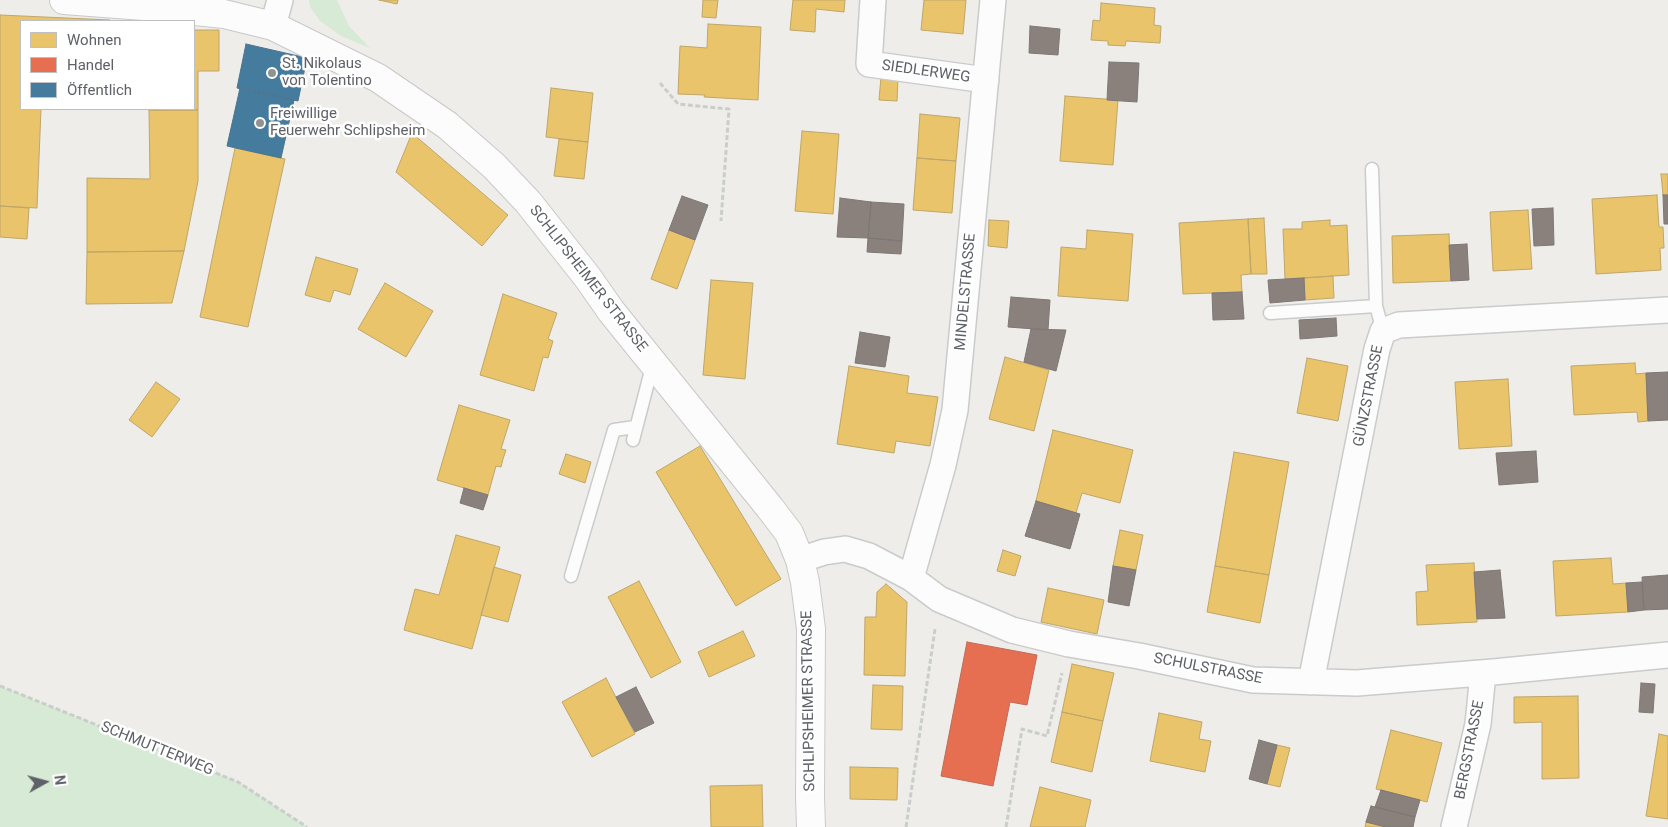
<!DOCTYPE html>
<meta charset="utf-8">
<style>
body{margin:0}
#map{position:relative;width:1668px;height:827px;overflow:hidden;background:#eeede9;font-family:Roboto,sans-serif}
canvas{display:block}
.legend{position:absolute;left:20px;top:20px;width:175px;height:90px;box-sizing:border-box;background:#fff;border:1px solid #bfc0c2;margin:0;padding:6px 9px;list-style:none;font-size:15px;color:#5e6167}
.legend li{display:flex;align-items:center;gap:10px;height:25px}
.legend b{width:25px;border:1px solid #bfc0c2}
.north{position:absolute;left:20px;top:757px;width:50px;height:50px;-webkit-text-stroke:4px #fff;paint-order:stroke;rotate:83deg;font-size:14px;font-weight:700;line-height:20px;text-align:center;color:#5e6167}
.north::after{content:'';display:block;margin:auto;width:18px;height:22px;background:#5e6167;clip-path:polygon(50% 0,100% 100%,50% 72%,0 100%)}
</style>
<div id="map">
<canvas width="1668" height="827"></canvas>
<ul class="legend">
<li><b style="height:14px;background:#e9c46a"></b>Wohnen</li>
<li><b style="height:14px;background:#e76f51"></b>Handel</li>
<li><b style="height:14px;background:#457b9d"></b>Öffentlich</li>
</ul>
<div class="north">N</div>
</div>
<script>
const ctx = document.querySelector('canvas').getContext('2d');
ctx.lineJoin = 'round';
function paint(path, color) { ctx.fillStyle = color; ctx.fill(path, 'evenodd'); }
const toPath = rows => new Path2D(rows.map(r => 'M' + r).join(''));
function trace(path, color, width, dash) { ctx.strokeStyle = color; ctx.lineWidth = width; ctx.lineCap = dash ? 'butt' : 'round'; ctx.setLineDash(dash || []); ctx.stroke(path); }
function write(font, color, halo, rows, align = 'center') {
  ctx.font = font + ' Roboto,sans-serif'; ctx.lineWidth = 5; ctx.setLineDash([]); ctx.textBaseline = 'middle'; ctx.strokeStyle = halo; ctx.fillStyle = color; for (const [text, x, y, turn = 0] of rows) {
    ctx.save(); ctx.translate(x, y); ctx.rotate((+turn || 0) * Math.PI / 180); ctx.textAlign = isNaN(turn) ? turn : align; if (halo) ctx.strokeText(text, 0, 0); ctx.fillText(text, 0, 0); ctx.restore();
  }
}
const green = toPath([
 [309,0,337,0,349,26,370,48,341,36,320,21,310,7],
 [0,686,238,782,307,827,0,827]
]);
const homes = toPath([
 [379,0,398,0,397,4,379,0],
 [703,0,718,0,716,18,702,17,703,0],
 [793,0,845,0,844,12,816,9,815,32,790,30,793,0],
 [924,0,966,0,963,34,921,30,924,0],
 [1101,3,1155,8,1154,25,1161,26,1160,43,1126,41,1125,46,1108,45,1108,41,1091,40,1093,20,1100,21,1101,3],
 [0,15,110,20,110,21,21,21,21,109,41,109,37,208,0,206,0,15],
 [708,24,761,27,758,100,704,97,705,95,678,94,680,46,707,48,708,24],
 [194,30,219,30,219,71,198,71,198,110,149,110,194,109,194,30],
 [881,77,898,78,897,101,879,100,881,77],
 [551,88,593,93,588,142,546,137,551,88],
 [1065,96,1118,100,1113,165,1060,161,1065,96],
 [149,110,198,110,198,181,184,251,87,252,87,178,150,179,149,110],
 [920,114,960,118,956,161,917,158,920,114],
 [802,131,839,134,833,214,795,211,802,131],
 [412,133,508,215,482,246,396,172,412,133],
 [559,139,588,142,584,179,554,176,559,139],
 [235,148,285,159,248,327,200,317,235,148],
 [917,158,956,161,952,213,913,210,917,158],
 [1661,174,1668,174,1668,195,1663,195,1661,174],
 [1657,195,1659,227,1663,227,1664,248,1660,248,1661,270,1596,274,1592,199,1657,195],
 [0,206,29,208,27,239,0,237,0,206],
 [1528,210,1532,269,1493,271,1490,212,1528,210],
 [1264,218,1267,274,1251,274,1248,219,1264,218],
 [1248,219,1251,274,1241,275,1242,292,1183,294,1179,223,1248,219],
 [989,220,1009,221,1007,248,988,246,989,220],
 [1330,220,1330,226,1347,225,1349,275,1285,279,1283,229,1302,229,1302,222,1330,220],
 [669,230,695,240,677,289,651,279,669,230],
 [1087,230,1133,234,1128,301,1058,296,1061,247,1086,249,1087,230],
 [1449,234,1451,281,1393,283,1392,236,1449,234],
 [184,251,172,303,86,304,87,252,184,251],
 [316,257,358,269,350,295,334,290,330,302,305,295,316,257],
 [1333,276,1334,298,1305,300,1304,278,1333,276],
 [711,280,753,283,745,379,703,375,711,280],
 [385,283,433,311,406,357,358,329,385,283],
 [503,294,557,313,548,339,553,341,548,358,543,357,534,391,480,375,503,294],
 [1005,357,1049,370,1034,431,989,419,1005,357],
 [1307,358,1348,366,1338,421,1297,413,1307,358],
 [1635,363,1636,374,1646,373,1648,421,1638,422,1637,412,1574,415,1571,366,1635,363],
 [849,366,909,376,907,393,938,397,930,446,896,441,894,453,837,444,849,366],
 [1508,379,1512,446,1459,449,1455,382,1508,379],
 [156,382,180,399,152,437,129,420,156,382],
 [459,405,510,420,501,449,506,450,503,459,501,467,496,466,488,495,437,480,459,405],
 [1053,430,1133,450,1120,503,1082,493,1076,513,1036,501,1053,430],
 [700,446,781,579,736,606,656,472,700,446],
 [1234,452,1289,462,1269,575,1215,566,1234,452],
 [566,454,591,462,585,483,559,474,566,454],
 [1120,530,1143,535,1136,570,1113,566,1120,530],
 [456,535,500,547,472,649,404,630,415,589,439,595,456,535],
 [1003,550,1021,556,1015,576,997,571,1003,550],
 [1611,558,1613,584,1626,583,1628,612,1556,616,1553,561,1611,558],
 [1474,563,1477,622,1417,625,1416,592,1428,591,1426,565,1474,563],
 [1215,566,1269,575,1260,623,1207,612,1215,566],
 [494,567,521,575,508,622,481,615,494,567],
 [639,581,681,662,651,678,608,597,639,581],
 [886,584,907,602,905,676,864,675,865,617,876,617,877,592,886,584],
 [1048,588,1104,600,1097,634,1041,622,1048,588],
 [743,631,755,656,709,677,698,652,743,631],
 [1072,664,1114,673,1103,721,1062,712,1072,664],
 [606,678,635,734,592,757,562,702,606,678],
 [873,685,903,686,902,730,871,729,873,685],
 [1578,696,1579,778,1542,779,1542,722,1514,723,1514,697,1578,696],
 [1062,712,1103,721,1092,772,1051,762,1062,712],
 [1159,713,1202,722,1199,739,1211,741,1205,772,1150,761,1159,713],
 [1391,730,1442,743,1427,802,1376,789,1391,730],
 [1659,734,1668,736,1668,819,1646,816,1659,734],
 [1277,745,1290,748,1280,787,1267,784,1277,745],
 [850,767,898,768,897,800,850,799,850,767],
 [762,785,763,827,711,827,710,786,762,785],
 [1040,787,1091,800,1085,827,1030,827,1040,787],
 [1366,822,1386,827,1365,827,1366,822]
]);
const shops = toPath([
 [967,642,1037,655,1027,705,1010,702,993,786,941,776,967,642]
]);
const public = toPath([
 [246,44,307,58,298,101,237,88,246,44],
 [240,88,294,100,281,158,227,146,240,88]
]);
const industry = toPath([
 [1030,26,1060,29,1058,55,1029,53,1030,26],
 [1109,62,1139,63,1137,102,1107,100,1109,62],
 [1663,195,1668,195,1668,224,1664,224,1663,195],
 [682,196,708,205,695,240,669,230,682,196],
 [840,198,871,202,868,238,837,237,840,198],
 [871,202,904,204,902,241,868,238,871,202],
 [1553,208,1554,245,1534,246,1532,209,1553,208],
 [868,238,902,241,901,254,867,252,868,238],
 [1467,244,1469,280,1451,281,1449,245,1467,244],
 [1304,278,1305,300,1270,303,1268,280,1304,278],
 [1242,292,1244,319,1213,320,1212,293,1242,292],
 [1011,297,1050,300,1048,330,1008,327,1011,297],
 [1336,318,1337,336,1300,339,1299,320,1336,318],
 [1031,329,1066,330,1056,371,1024,362,1031,329],
 [860,332,890,337,885,367,855,363,860,332],
 [1668,372,1668,420,1648,421,1646,373,1668,372],
 [1536,451,1538,482,1499,485,1496,453,1536,451],
 [464,488,488,495,483,510,460,503,464,488],
 [1036,501,1080,514,1070,549,1025,536,1036,501],
 [1113,566,1136,570,1129,606,1108,602,1113,566],
 [1500,570,1505,618,1477,619,1474,572,1500,570],
 [1668,575,1668,609,1644,610,1642,577,1668,575],
 [1642,582,1644,610,1628,612,1626,583,1642,582],
 [1641,683,1655,684,1653,713,1639,712,1641,683],
 [636,687,654,723,635,732,616,697,636,687],
 [1259,740,1277,745,1267,784,1249,779,1259,740],
 [1381,790,1420,800,1415,817,1375,807,1381,790],
 [1371,806,1415,817,1413,827,1386,827,1366,822,1371,806]
]);
const path = toPath([
 [660,83,678,104,729,109,721,221],
 [0,686,238,782,307,827],
 [906,827,935,629],
 [1006,827,1022,729,1047,736,1062,673]
]);
const lane = toPath([
 [1372,169,1376,306,1383,331],
 [1270,313,1376,306],
 [633,440,653,363],
 [571,576,614,430,635,427]
]);
const street = toPath([
 [873,0,869,64,986,80],
 [273,26,280,0],
 [800,560,824,552,845,549,869,556,911,578,939,599,1012,630,1069,644,1139,656,1253,680,1357,683,1493,672,1668,655],
 [911,578,943,465,955,410,993,0],
 [1311,682,1377,349,1383,331,1399,325,1668,310],
 [1454,827,1478,724,1483,673]
]);
const secondary = toPath([
 [64,0,157,7,224,14,273,26,378,78,447,125,494,166,528,202,588,278,611,311,770,508,789,533,800,560,805,582,811,629,810,797,811,827]
]);
const markers = [
 [272,73,5,"#909294"],
 [260,123,5,"#909294"]
];
const poiNames = [
 ["St. Nikolaus",282,64],
 ["von Tolentino",282,81],
 ["Freiwillige",270,114],
 ["Feuerwehr Schlipsheim",270,131]
];
const streetNames = [
 ["SIEDLERWEG",926,72,8],
 ["SCHLIPSHEIMER STRASSE",588,279,52],
 ["MINDELSTRASSE",966,292,-85],
 ["GÜNZSTRASSE",1369,396,-79],
 ["SCHULSTRASSE",1208,669,11],
 ["SCHLIPSHEIMER STRASSE",809,701,-91],
 ["SCHMUTTERWEG",157,749,22],
 ["BERGSTRASSE",1470,750,-79]
];
paint(green, '#d6ead5');
paint(homes, '#e9c46a');
trace(homes, '#bfa669', 1);
paint(shops, '#e76f51');
trace(shops, '#be6b58', 1);
paint(public, '#457b9d');
trace(public, '#4c738d', 1);
paint(industry, '#8a817c');
trace(industry, '#7d7776', 1);
trace(lane, '#cacbcb', 15);
trace(street, '#cacbcb', 28);
trace(secondary, '#c9c9ca', 30);
trace(path, '#cacecb', 3, [5, 2.5]);
trace(lane, '#fcfcfc', 12);
trace(street, '#fcfcfc', 25);
trace(secondary, '#fcfcfc', 28);
for (const [x, y, r, color] of markers) { const dot = new Path2D(); dot.arc(x, y, r, 0, 2 * Math.PI); ctx.fillStyle = color; ctx.fill(dot); trace(dot, '#fff', 2); }
write('15px', '#5e6167', '#fff', poiNames, 'left');
write('15px', '#5e6167', '#fff', streetNames);
</script>
